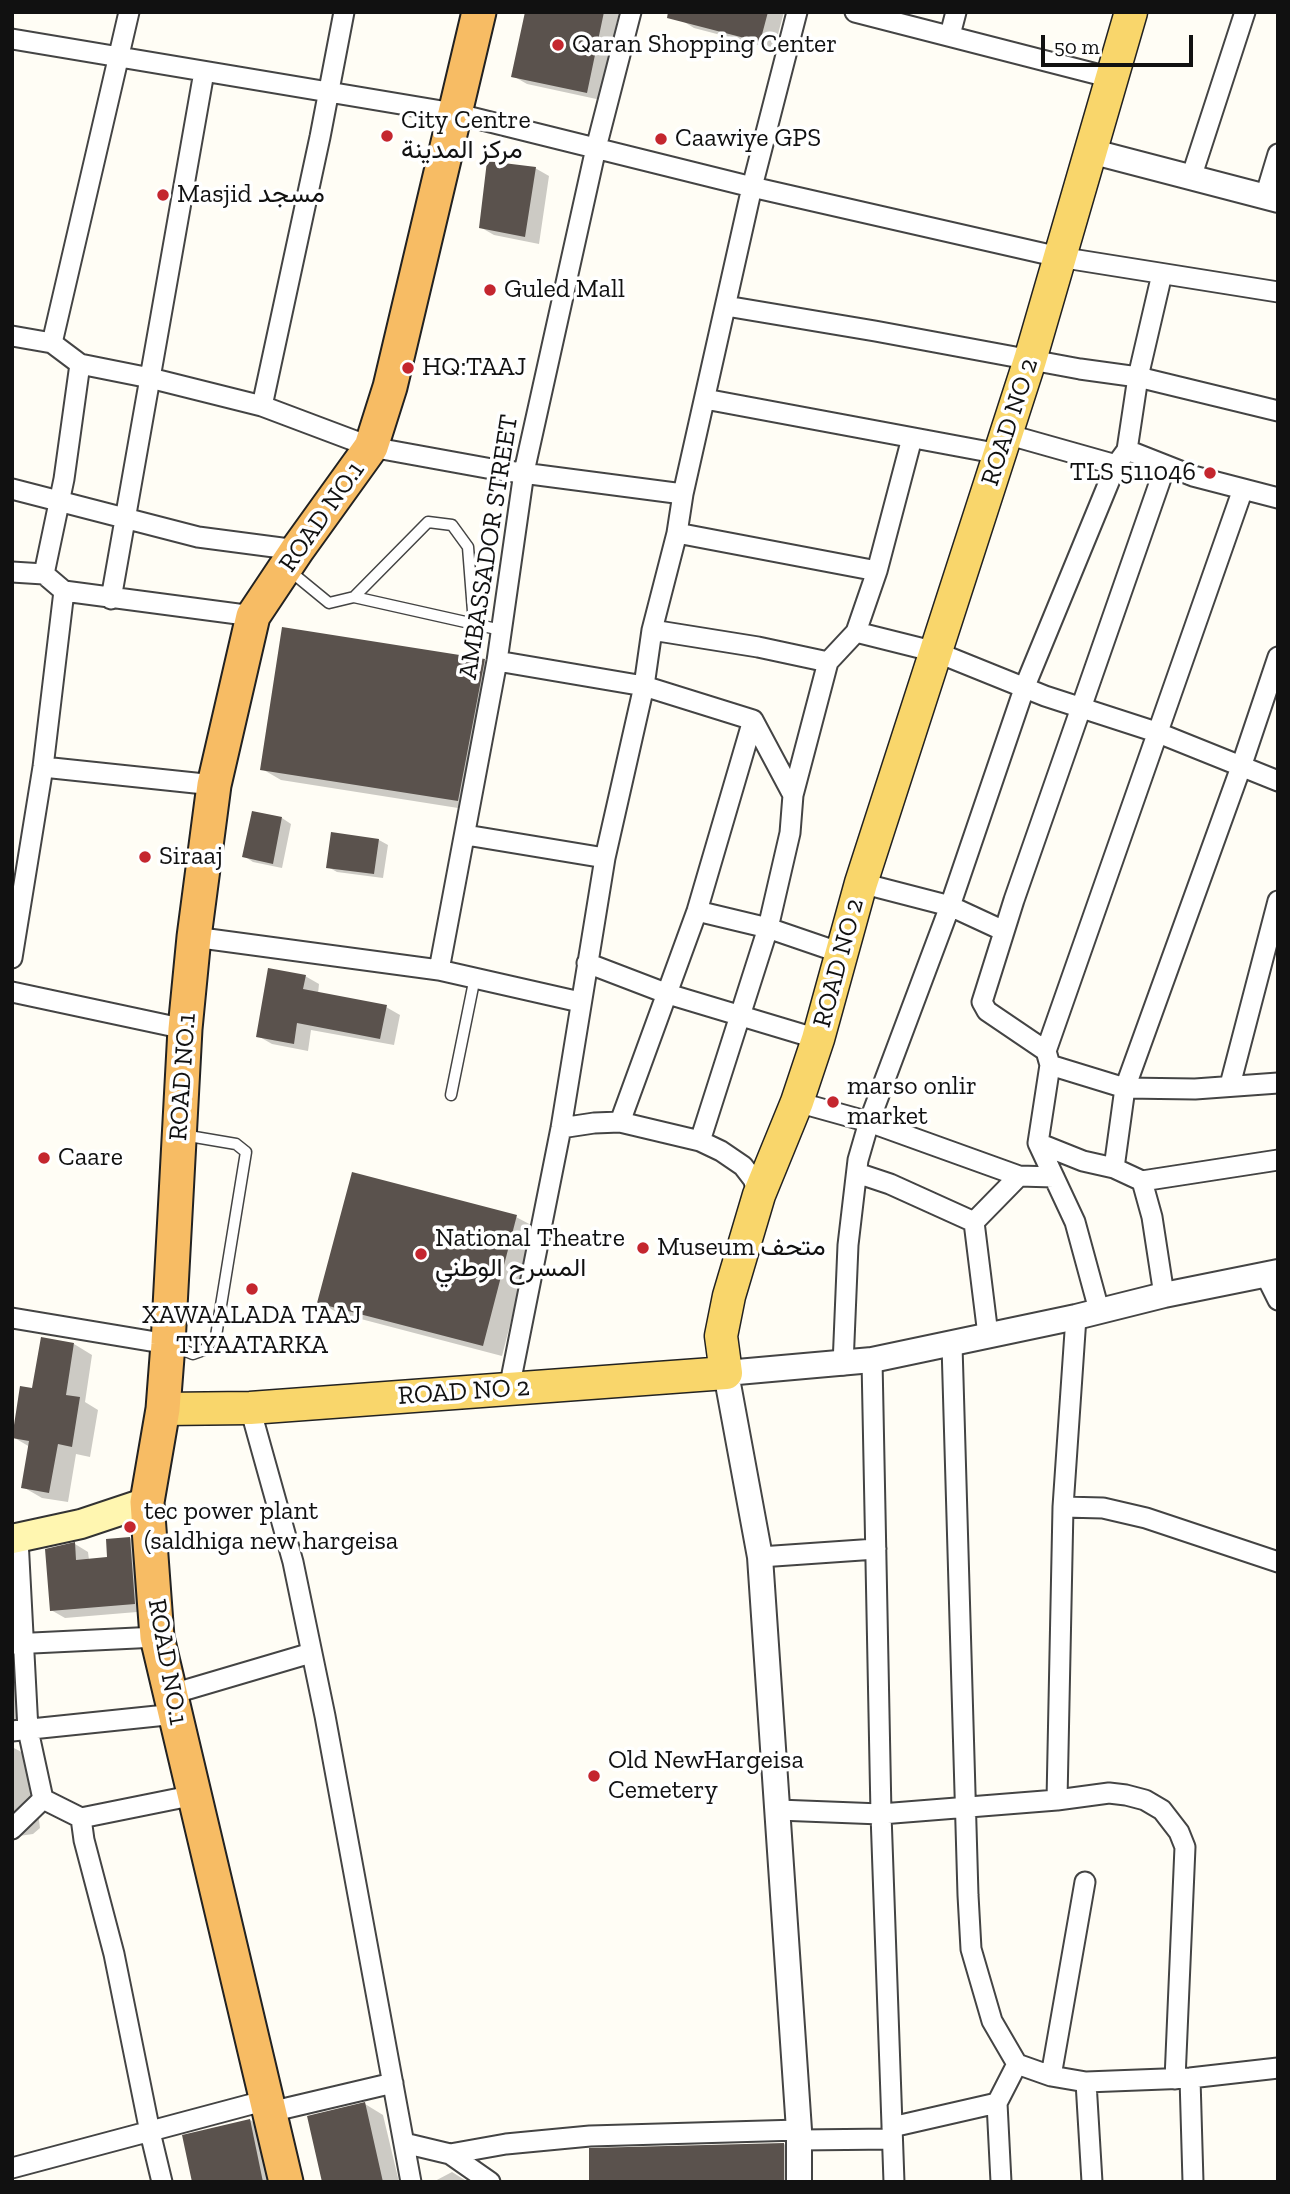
<!DOCTYPE html>
<meta charset="utf-8">
<style>
body{margin:0}
#map{position:relative;width:1290px;height:2194px;overflow:hidden;background:#fffdf5;font-family:"Zilla Slab",serif}
canvas{display:block}
.frame{position:absolute;inset:0;border:14px solid #111;pointer-events:none}
.scale{position:absolute;left:1041px;top:35px;width:152px;height:32px;box-sizing:border-box;border:4px solid #111;border-top:0;padding-left:9px;font-size:21px;line-height:24px;white-space:nowrap;color:#111;-webkit-text-stroke:5px #fff;paint-order:stroke}
</style>
<div id="map">
<canvas width="1290" height="2194"></canvas>
<div class="frame"></div>
<div class="scale">50 m</div>
</div>
<script>
const ctx = document.querySelector('canvas').getContext('2d');
ctx.lineJoin = 'round';
function paint(path, color) { ctx.fillStyle = color; ctx.fill(path, 'evenodd'); }
const toPath = rows => new Path2D(rows.map(r => 'M' + r).join(''));
function trace(path, color, width, dash) { ctx.strokeStyle = color; ctx.lineWidth = width; ctx.lineCap = dash ? 'butt' : 'round'; ctx.setLineDash(dash || []); ctx.stroke(path); }
function write(font, color, halo, rows, align = 'center') {
  ctx.font = font + ' "Zilla Slab",Vazirmatn,serif'; ctx.lineWidth = 7; ctx.setLineDash([]); ctx.textBaseline = 'middle'; ctx.strokeStyle = halo; ctx.fillStyle = color; for (const [text, x, y, turn = 0] of rows) {
    ctx.save(); ctx.translate(x, y); ctx.rotate((+turn || 0) * Math.PI / 180); ctx.textAlign = isNaN(turn) ? turn : align; if (halo) ctx.strokeText(text, 0, 0); ctx.fillText(text, 0, 0); ctx.restore();
  }
}
const shadow = toPath([
 [527,12,619,12,601,100,527,84,513,76],
 [683,12,784,12,774,49,694,28,681,20],
 [535,168,549,176,539,244,494,235,480,227],
 [484,661,503,672,477,811,281,780,262,769],
 [282,818,291,824,282,868,253,862,244,856],
 [379,840,388,845,383,878,337,872,328,867],
 [305,976,319,984,318,994,386,1007,400,1015,394,1045,311,1030,308,1051,272,1044,258,1036],
 [516,1217,535,1227,502,1356,338,1313,319,1302],
 [74,1344,92,1355,85,1402,98,1410,90,1457,76,1454,68,1502,42,1498,23,1487,30,1447,13,1437],
 [130,1538,144,1547,149,1611,65,1618,51,1610,75,1544,88,1552,89,1560,109,1559],
 [12,1657,20,1661,32,1721,12,1722],
 [12,1747,31,1757,40,1828,33,1834,12,1837],
 [365,2104,383,2115,399,2182,324,2182],
 [250,2120,268,2131,279,2182,194,2182],
 [784,2144,803,2155,803,2182,591,2182],
 [452,2172,468,2182,433,2182]
]);
const building = toPath([
 [525,12,604,12,587,93,511,77],
 [668,12,768,12,760,42,667,18],
 [487,161,536,167,525,237,479,228],
 [282,627,485,659,458,801,260,770],
 [252,811,282,817,273,864,242,857],
 [331,832,379,839,374,874,326,868],
 [268,968,306,975,303,989,387,1005,380,1039,297,1023,294,1044,256,1037],
 [352,1172,517,1215,483,1346,317,1303],
 [41,1337,74,1343,66,1395,80,1397,72,1447,58,1444,49,1493,21,1488,29,1441,12,1438,20,1386,32,1388],
 [130,1537,135,1604,50,1611,45,1549,75,1542,76,1560,107,1557,106,1539],
 [365,2102,383,2182,322,2182,307,2116],
 [250,2119,263,2182,192,2182,182,2135],
 [784,2143,784,2182,589,2182,589,2148]
]);
const service = toPath([
 [290,571,329,603,354,597,501,630],
 [354,597,428,522,452,525,468,547,474,624],
 [451,1095,475,977],
 [173,1346,193,1354,204,1350,216,1336,246,1152,236,1144,183,1135]
]);
const minor = toPath([
 [855,12,1112,78],
 [950,35,956,12],
 [12,39,454,113,752,187,1059,257,1278,292],
 [1191,178,1245,12],
 [1265,197,1278,154],
 [726,306,875,331,1080,369,1138,377,1278,411],
 [12,336,52,343,80,364,150,378,262,406,371,447,492,469,683,494],
 [52,343,129,12],
 [705,399,1000,454],
 [262,406,320,137,344,12],
 [1006,434,1116,465],
 [1127,450,1193,476,1278,498],
 [12,489,198,537,297,550],
 [677,533,877,571],
 [12,572,44,574,64,591,43,767,12,958],
 [44,574,64,479,80,364],
 [64,591,253,616],
 [111,599,204,72],
 [652,630,758,647,828,662],
 [856,632,936,652,1045,696,1156,732,1278,781],
 [497,661,644,686,753,720,793,795],
 [43,767,214,785],
 [466,835,605,858],
 [861,883,950,906,1004,931],
 [697,911,768,928,841,953],
 [194,937,439,970,580,1002],
 [587,963,668,994,818,1039],
 [439,970,497,661,524,472,596,148,631,12],
 [12,992,185,1029],
 [1046,1051,987,1011,982,1002,1014,900,1165,467],
 [1050,1065,1125,1088,1195,1089,1278,1083],
 [1230,1085,1278,901],
 [797,1102,869,1122,1019,1176,1054,1177],
 [620,1122,697,911,753,720],
 [561,1128,594,1123,620,1122,700,1141,721,1151,743,1166,753,1179,759,1195],
 [700,1141,768,928,790,833,793,795,828,662,856,632,877,571,912,438],
 [1038,1143,1083,1161,1114,1168,1142,1181,1278,1160],
 [1114,1168,1125,1088,1241,767,1278,657],
 [857,1173,890,1184,974,1222],
 [1142,1181,1152,1217,1164,1295],
 [974,1222,988,1335],
 [974,1222,1019,1176],
 [1265,1274,1278,1300],
 [1099,1310,1075,1222,1038,1143,1050,1065,1046,1051,1243,489],
 [1076,1317,1063,1507,1103,1508,1146,1518,1278,1562],
 [12,1318,168,1344],
 [952,1345,968,1895,971,1949,992,2021,1017,2064,1051,2076,1086,2082,1190,2078,1278,2068],
 [872,1360,881,1814,894,2182],
 [843,1365,848,1245,858,1160,869,1122,950,906,1025,686,1116,465,1127,450,1138,377,1162,274],
 [509,1389,561,1128,605,858,644,686,652,630,677,533,683,494,752,187,797,12],
 [250,1408,293,1562,325,1716,411,2182],
 [760,1557,876,1549],
 [12,1644,157,1637],
 [172,1694,311,1653],
 [12,1731,176,1714],
 [43,1799,81,1818,84,1840,114,1954,150,2132,162,2182],
 [1057,1800,1063,1507],
 [778,1810,881,1814,1057,1800,1109,1793,1126,1795,1145,1800,1162,1810,1179,1832,1185,1847,1175,2079],
 [81,1818,195,1795],
 [12,1829,43,1799,28,1730,18,1539],
 [1051,2076,1085,1882],
 [1190,2078,1193,2182],
 [1086,2082,1092,2182],
 [997,2103,1001,2182],
 [270,2112,393,2083],
 [892,2127,997,2103,1017,2064],
 [799,2140,892,2139],
 [404,2143,450,2154,490,2182],
 [450,2154,506,2144,590,2136,799,2130],
 [12,2168,267,2100]
]);
const tertiary = toPath([
 [1090,151,1278,200],
 [799,2182,799,2130,760,1557,726,1373,872,1360,1076,1317,1164,1295,1278,1272]
]);
const secondary = toPath([
 [12,1539,81,1524,147,1502]
]);
const primary = toPath([
 [163,1409,250,1408,726,1373,721,1336,729,1296,759,1195,797,1102,818,1039,861,883,1030,360,1131,12]
]);
const trunk = toPath([
 [286,2182,157,1637,147,1502,163,1409,168,1344,185,1029,194,937,214,785,253,616,297,550,371,447,390,387,479,12]
]);
const markers = [
 [558,45,7,"#c4262e"],
 [387,136,7,"#c4262e"],
 [661,139,7,"#c4262e"],
 [163,195,7,"#c4262e"],
 [490,290,7,"#c4262e"],
 [408,368,7,"#c4262e"],
 [1210,473,7,"#c4262e"],
 [145,857,7,"#c4262e"],
 [833,1102,7,"#c4262e"],
 [44,1158,7,"#c4262e"],
 [643,1248,7,"#c4262e"],
 [421,1254,7,"#c4262e"],
 [252,1289,7,"#c4262e"],
 [130,1527,7,"#c4262e"],
 [594,1776,7,"#c4262e"]
];
const poiNames = [
 ["Qaran Shopping Center",572,45],
 ["City Centre",401,121],
 ["مركز المدينة",401,151],
 ["Caawiye GPS",675,139],
 ["Masjid مسجد",177,195],
 ["Guled Mall",504,290],
 ["HQ:TAAJ",422,368],
 ["TLS 511046",1196,473,"right"],
 ["Siraaj",159,857],
 ["marso onlir",847,1087],
 ["market",847,1117],
 ["Caare",58,1158],
 ["National Theatre",435,1239],
 ["المسرح الوطني",435,1269],
 ["Museum متحف",657,1248],
 ["XAWAALADA TAAJ",252,1316,"center"],
 ["TIYAATARKA",252,1346,"center"],
 ["tec power plant",144,1512],
 ["(saldhiga new hargeisa",144,1542],
 ["Old NewHargeisa",608,1761],
 ["Cemetery",608,1791]
];
const streetNames = [
 ["ROAD NO 2",1010,422,-72],
 ["ROAD NO.1",322,517,-55],
 ["AMBASSADOR STREET",489,547,-81],
 ["ROAD NO 2",839,963,-75],
 ["ROAD NO.1",183,1077,-86],
 ["ROAD NO 2",464,1392,-4],
 ["ROAD NO.1",167,1662,80]
];
paint(shadow, '#0003');
paint(building, '#5a524d');
trace(service, '#444', 13);
trace(minor, '#444', 23);
trace(tertiary, '#444', 28);
trace(secondary, '#333', 32);
trace(primary, '#222', 35);
trace(trunk, '#222', 37);
trace(service, '#fff', 10);
trace(minor, '#fff', 19);
trace(tertiary, '#fff', 24);
trace(secondary, '#fff6b0', 28);
trace(primary, '#f9d66b', 32);
trace(trunk, '#f7bc64', 33);
for (const [x, y, r, color] of markers) { const dot = new Path2D(); dot.arc(x, y, r, 0, 2 * Math.PI); ctx.fillStyle = color; ctx.fill(dot); trace(dot, '#fff', 2.5); }
write('26px', '#111', '#fff', poiNames, 'left');
write('26px', '#111', '#fff', streetNames);
</script>
